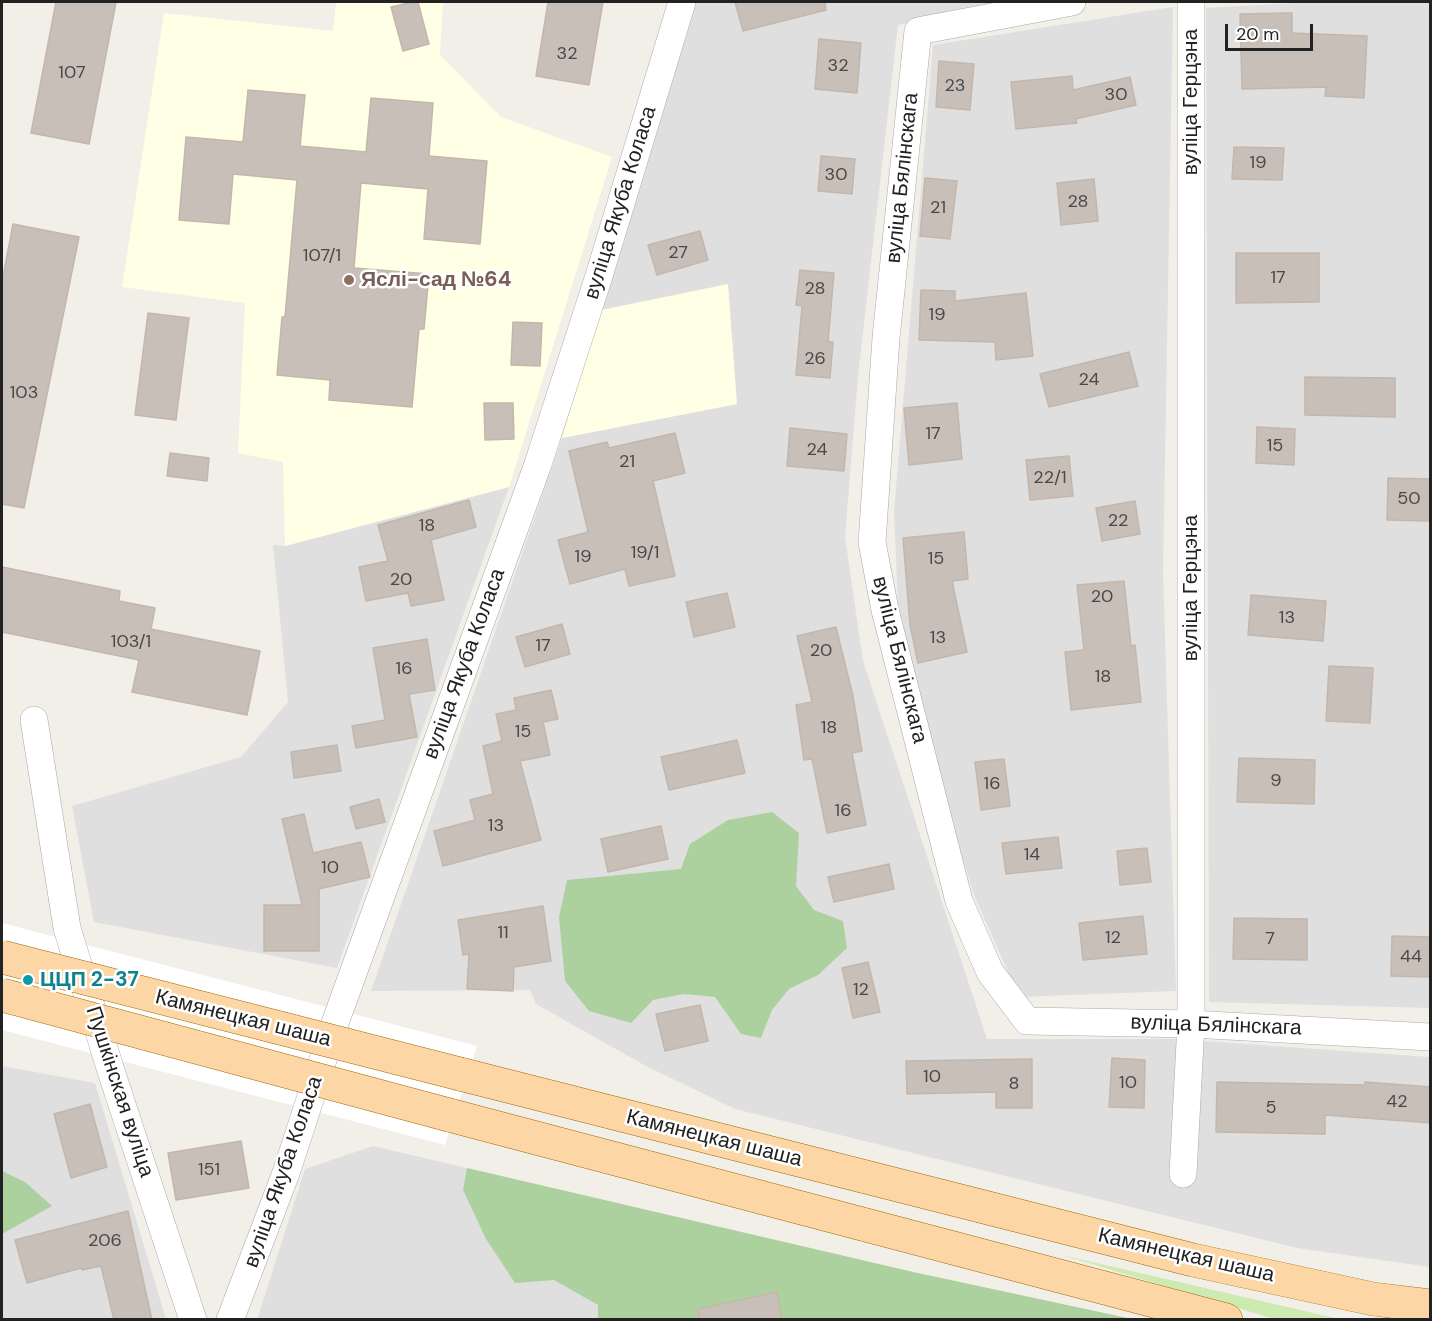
<!DOCTYPE html>
<meta charset="utf-8">
<style>
body{margin:0}
#map{position:relative;width:1432px;height:1321px;overflow:hidden;background:#f2efe9;font-family:"DM Sans",sans-serif}
canvas{display:block}
.frame{position:absolute;inset:0;border:3px solid #222;pointer-events:none}
.scale{position:absolute;left:1225px;top:24px;width:88px;height:27px;box-sizing:border-box;border:3px solid #222;border-top:0;padding-left:8px;font-size:18px;line-height:21px;white-space:nowrap;color:#222;-webkit-text-stroke:4px #fff;paint-order:stroke}
</style>
<div id="map">
<canvas width="1432" height="1321"></canvas>
<div class="frame"></div>
<div class="scale">20 m</div>
</div>
<script>
const ctx = document.querySelector('canvas').getContext('2d');
ctx.lineJoin = 'round';
function paint(path, color) { ctx.fillStyle = color; ctx.fill(path, 'evenodd'); }
const toPath = rows => new Path2D(rows.map(r => 'M' + r).join(''));
function trace(path, color, width, dash) { ctx.strokeStyle = color; ctx.lineWidth = width; ctx.lineCap = dash ? 'butt' : 'round'; ctx.setLineDash(dash || []); ctx.stroke(path); }
function write(font, color, halo, rows, align = 'center') {
  ctx.font = font + ' "DM Sans",sans-serif'; ctx.lineWidth = 5; ctx.setLineDash([]); ctx.textBaseline = 'middle'; ctx.strokeStyle = halo; ctx.fillStyle = color; for (const [text, x, y, turn = 0] of rows) {
    ctx.save(); ctx.translate(x, y); ctx.rotate((+turn || 0) * Math.PI / 180); ctx.textAlign = isNaN(turn) ? turn : align; if (halo) ctx.strokeText(text, 0, 0); ctx.fillText(text, 0, 0); ctx.restore();
  }
}
const residential = toPath([
 [696,2,1015,2,898,25,858,376,845,537,863,661,987,1039,1176,1039,1430,1057,1430,1267,1297,1248,735,1109,644,1065,536,1004,530,990,371,991,562,438,736,404,601,310],
 [1312,2,1430,2,1430,1008,1209,1002,1206,8],
 [1173,7,1163,572,1176,991,1019,997,974,895,939,783,898,605,894,512,933,45],
 [509,487,337,968,94,922,72,806,241,757,288,702,273,545,285,546],
 [2,1066,95,1083,166,1319,2,1319],
 [373,1146,913,1272,1132,1319,257,1320,305,1169]
]);
const education = toPath([
 [336,2,443,2,440,55,501,117,612,157,509,487,285,546,283,462,238,453,245,303,122,287,164,13,333,31],
 [728,284,737,404,562,438,601,310]
]);
const grass = toPath([
 [1062,1255,1339,1319,1345,1319,1274,1319]
]);
const forest = toPath([
 [772,812,799,833,796,886,814,910,843,921,847,948,818,975,789,989,772,1010,761,1038,741,1034,715,997,684,994,653,1000,631,1023,589,1011,565,981,559,917,567,880,681,869,690,844,728,820],
 [467,1168,913,1272,1132,1319,598,1319,598,1305,554,1280,515,1283,486,1239,463,1190],
 [2,1171,25,1182,52,1206,2,1234]
]);
const pier = toPath([
 [2,923,477,1046,445,1145,2,1030]
]);
const building = toPath([
 [56,2,116,2,89,144,31,133,56,2],
 [413,2,418,2,429,44,403,51,391,7,413,2],
 [548,2,603,2,589,85,536,76,548,2],
 [735,2,825,2,826,10,743,31,735,2],
 [1292,13,1292,33,1367,36,1364,98,1325,96,1326,87,1242,89,1240,14,1292,13],
 [819,39,861,43,857,93,815,89,819,39],
 [939,61,974,64,970,110,936,107,939,61],
 [1072,76,1073,90,1130,77,1136,105,1076,119,1077,123,1016,129,1011,82,1072,76],
 [248,90,305,95,300,146,366,152,371,98,433,103,429,156,487,161,480,244,424,239,428,189,361,183,354,268,429,274,424,329,419,329,412,407,329,400,330,380,277,375,282,317,285,317,297,180,233,174,229,224,179,220,186,137,243,142,248,90],
 [1234,147,1284,148,1282,180,1232,179,1234,147],
 [821,156,855,159,852,194,818,191,821,156],
 [925,178,957,181,950,239,920,236,925,178],
 [1094,179,1098,221,1061,225,1057,183,1094,179],
 [13,224,79,237,24,508,2,504,2,282,13,224],
 [700,231,708,260,657,275,648,245,700,231],
 [1236,253,1319,253,1319,302,1236,303,1236,253],
 [800,270,834,273,828,342,833,342,830,378,796,375,802,306,796,305,800,270],
 [921,290,955,291,955,301,1026,293,1033,356,996,360,995,342,919,340,921,290],
 [148,313,189,318,176,420,135,415,148,313],
 [513,322,542,323,540,366,511,365,513,322],
 [1129,352,1138,386,1049,407,1040,374,1129,352],
 [1305,377,1395,378,1395,417,1305,415,1305,377],
 [484,403,513,403,514,439,485,440,484,403],
 [957,403,962,459,909,465,904,408,957,403],
 [1257,427,1295,429,1294,465,1256,463,1257,427],
 [790,428,847,434,844,471,787,466,790,428],
 [675,433,685,473,653,481,675,576,629,586,625,569,570,584,558,540,588,532,569,451,607,442,609,448,675,433],
 [170,453,209,458,207,481,167,476,170,453],
 [1069,456,1073,496,1030,500,1026,460,1069,456],
 [1388,478,1431,479,1431,521,1387,520,1388,478],
 [469,500,476,527,431,540,444,600,411,606,408,593,366,601,359,567,388,561,378,525,469,500],
 [1135,501,1140,534,1102,541,1096,508,1135,501],
 [964,532,968,579,952,581,967,652,918,663,910,625,903,538,964,532],
 [2,567,120,591,119,601,155,608,151,629,260,651,247,715,132,692,139,660,2,632,2,567],
 [1124,581,1131,646,1135,645,1141,702,1071,710,1065,652,1084,650,1077,585,1124,581],
 [727,593,735,627,694,637,686,602,727,593],
 [1251,595,1326,601,1323,641,1248,635,1251,595],
 [562,624,570,654,525,667,516,637,562,624],
 [836,627,853,696,862,751,852,753,866,825,827,833,812,759,804,760,796,705,812,702,797,636,836,627],
 [427,639,435,690,409,694,417,737,356,748,352,726,385,720,373,648,427,639],
 [1329,666,1373,668,1370,723,1326,721,1329,666],
 [551,690,558,719,543,722,550,755,520,761,541,840,443,866,434,831,475,820,470,800,493,794,483,746,502,741,496,714,516,710,514,698,551,690],
 [737,740,745,773,669,790,661,757,737,740],
 [337,745,341,771,294,778,291,752,337,745],
 [1239,758,1315,760,1314,804,1237,802,1239,758],
 [1004,759,1010,806,981,810,975,762,1004,759],
 [379,799,385,822,356,829,350,807,379,799],
 [304,814,313,853,361,842,370,877,319,889,319,951,264,951,264,905,302,905,282,819,304,814],
 [661,826,668,859,608,872,601,839,661,826],
 [1058,837,1062,868,1006,874,1002,843,1058,837],
 [1147,848,1151,882,1120,885,1117,851,1147,848],
 [889,864,894,889,834,902,828,877,889,864],
 [543,906,551,961,514,967,513,991,467,989,469,954,463,955,458,920,543,906],
 [1143,916,1147,954,1083,960,1079,923,1143,916],
 [1234,918,1307,919,1307,960,1233,959,1234,918],
 [1392,936,1431,937,1431,977,1391,976,1392,936],
 [868,962,880,1012,853,1018,842,968,868,962],
 [700,1005,708,1041,665,1051,656,1014,700,1005],
 [1112,1058,1145,1060,1144,1108,1109,1107,1112,1058],
 [1032,1059,1032,1108,996,1108,996,1092,907,1094,906,1061,1032,1059],
 [1217,1082,1365,1085,1365,1082,1431,1087,1431,1123,1325,1115,1325,1134,1216,1132,1217,1082],
 [90,1104,107,1167,71,1178,54,1114,90,1104],
 [241,1141,249,1188,176,1200,168,1153,241,1141],
 [128,1211,152,1320,114,1320,101,1266,82,1270,81,1268,27,1283,15,1240,128,1211],
 [777,1292,782,1320,699,1320,698,1309,777,1292]
]);
const street = toPath([
 [1072,2,918,31,886,338,872,542,885,610,959,901,990,972,1027,1021,1191,1024,1430,1037],
 [34,720,67,928,111,1071,193,1320],
 [1183,1174,1191,1024,1191,2],
 [230,1320,286,1173,335,1023,538,464,598,279,682,2]
]);
const primary = toPath([
 [460,1074,1193,1260,1373,1299,1430,1306],
 [449,1115,1226,1320]
]);
const primaryBridge = toPath([
 [2,957,460,1074],
 [2,995,449,1115]
]);
const markers = [
 [349,280,6,"#8d6e63"],
 [28,980,6,"#0f9aa8"]
];
const numberNames = [
 ["32",567,54],
 ["32",838,66],
 ["107",72,73],
 ["23",955,86],
 ["30",1116,95],
 ["19",1258,163],
 ["30",836,175],
 ["28",1078,202],
 ["21",938,208],
 ["27",678,253],
 ["107/1",322,256],
 ["17",1278,278],
 ["28",815,289],
 ["19",937,315],
 ["26",815,359],
 ["24",1089,380],
 ["103",24,393],
 ["17",933,434],
 ["15",1275,446],
 ["24",817,450],
 ["21",627,462],
 ["22/1",1050,478],
 ["50",1409,499],
 ["22",1118,521],
 ["18",427,526],
 ["19/1",645,553],
 ["19",583,557],
 ["15",936,559],
 ["20",401,580],
 ["20",1102,597],
 ["13",1287,618],
 ["13",938,638],
 ["103/1",131,642],
 ["17",543,646],
 ["20",821,651],
 ["16",404,669],
 ["18",1103,677],
 ["18",829,728],
 ["15",523,732],
 ["9",1276,781],
 ["16",992,784],
 ["16",843,811],
 ["13",496,826],
 ["14",1032,855],
 ["10",330,868],
 ["11",503,933],
 ["12",1113,938],
 ["7",1270,939],
 ["44",1411,957],
 ["12",861,990],
 ["10",932,1077],
 ["10",1128,1083],
 ["8",1014,1084],
 ["42",1397,1102],
 ["5",1271,1108],
 ["151",209,1170],
 ["206",105,1241]
];
const streetNames = [
 ["вуліца Герцэна",1191,102,-90],
 ["вуліца Бялінскага",903,178,-84],
 ["вуліца Якуба Коласа",621,203,-73],
 ["вуліца Герцэна",1191,588,-90],
 ["вуліца Бялінскага",899,660,76],
 ["вуліца Якуба Коласа",465,664,-70],
 ["Камянецкая шаша",243,1019,14],
 ["вуліца Бялінскага",1216,1026,2],
 ["Пушкінская вуліца",119,1092,72],
 ["Камянецкая шаша",714,1139,14],
 ["вуліца Якуба Коласа",284,1172,-71],
 ["Камянецкая шаша",1186,1256,13]
];
const educationNames = [
 ["Яслі-сад №64",361,280]
];
const cultureNames = [
 ["ЦЦП 2-37",40,980]
];
paint(residential, '#e0dfdf');
paint(education, '#ffffe5');
paint(grass, '#cdebb0');
paint(forest, '#add19e');
paint(pier, '#fff');
paint(building, '#c7bfb8');
trace(building, '#c4b6ab', 1.5);
trace(street, '#a9a9a9', 28);
trace(primary, '#a06b00', 34);
trace(street, '#fff', 27);
trace(primary, '#fcd6a4', 33);
trace(primaryBridge, '#a06b00', 34, []);
trace(primaryBridge, '#fcd6a4', 33);
for (const [x, y, r, color] of markers) { const dot = new Path2D(); dot.arc(x, y, r, 0, 2 * Math.PI); ctx.fillStyle = color; ctx.fill(dot); trace(dot, '#fff', 2); }
write('18px', '#4b4948', null, numberNames);
write('21px', '#222', '#fff', streetNames);
write('bold 21px', '#785e54', '#fff', educationNames, 'left');
write('bold 21px', '#0d838f', '#fff', cultureNames, 'left');
</script>
